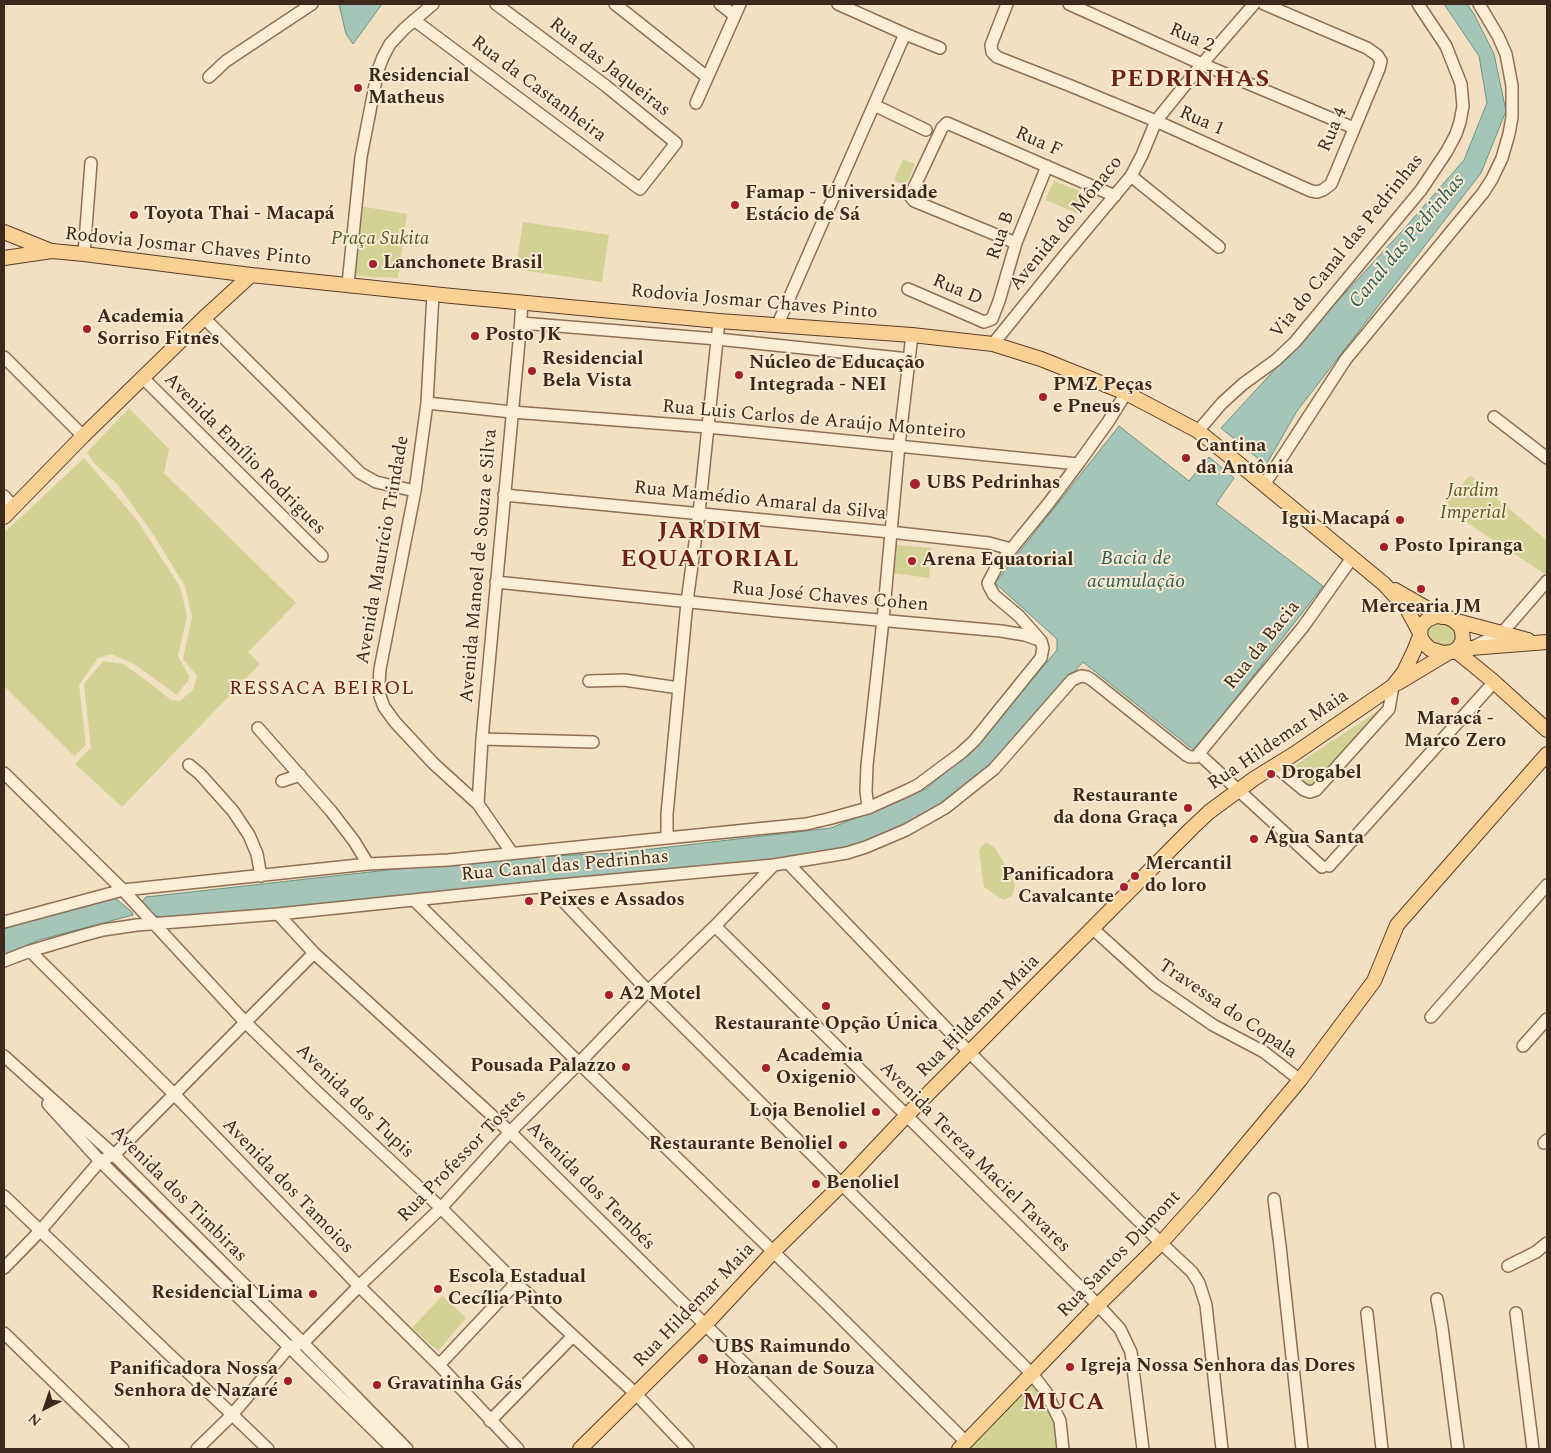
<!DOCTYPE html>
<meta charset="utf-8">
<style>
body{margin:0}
#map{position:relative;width:1551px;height:1453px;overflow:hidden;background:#f3dfc1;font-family:Spectral,serif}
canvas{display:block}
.frame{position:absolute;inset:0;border:5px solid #3d291c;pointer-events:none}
.north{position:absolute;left:20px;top:1383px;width:50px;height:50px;-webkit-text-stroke:4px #f9ead2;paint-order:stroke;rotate:221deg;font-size:14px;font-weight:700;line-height:20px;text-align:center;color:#3d291c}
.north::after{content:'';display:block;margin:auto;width:18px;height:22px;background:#3d291c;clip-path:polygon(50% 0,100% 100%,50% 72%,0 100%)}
</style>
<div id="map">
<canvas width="1551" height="1453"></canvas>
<div class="frame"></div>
<div class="north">N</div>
</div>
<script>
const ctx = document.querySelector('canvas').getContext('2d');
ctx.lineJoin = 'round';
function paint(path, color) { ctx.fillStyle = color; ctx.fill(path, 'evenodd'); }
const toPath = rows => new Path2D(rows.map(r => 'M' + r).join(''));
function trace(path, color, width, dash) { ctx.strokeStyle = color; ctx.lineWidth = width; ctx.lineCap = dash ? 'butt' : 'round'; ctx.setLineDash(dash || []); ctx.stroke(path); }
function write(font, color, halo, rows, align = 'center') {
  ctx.font = font + ' Spectral,serif'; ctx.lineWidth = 4; ctx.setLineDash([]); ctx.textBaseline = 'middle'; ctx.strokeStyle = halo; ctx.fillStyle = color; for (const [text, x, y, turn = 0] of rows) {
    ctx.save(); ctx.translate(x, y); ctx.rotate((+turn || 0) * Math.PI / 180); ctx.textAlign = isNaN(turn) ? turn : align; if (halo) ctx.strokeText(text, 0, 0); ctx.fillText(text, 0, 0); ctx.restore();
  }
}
const green = toPath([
 [903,159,915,164,906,186,894,180],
 [1054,181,1087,194,1079,214,1045,200],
 [359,206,407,214,398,278,354,276],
 [523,222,609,235,602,282,516,269],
 [129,408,169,449,164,473,296,603,248,652,260,664,122,807,75,764,91,748,84,684,103,661,123,664,147,681,171,700,180,701,193,690,197,676,183,659,192,617,185,586,153,534,118,485,94,463,87,452],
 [84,458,137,520,180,587,187,616,178,656,190,678,177,695,134,664,111,654,98,658,79,685,86,745,74,756,4,686,4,533],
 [1470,475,1547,541,1547,572,1545,574,1466,522,1445,505],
 [897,545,931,548,929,578,893,573],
 [1432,623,1442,623,1454,629,1459,636,1454,645,1447,647,1431,643,1425,632],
 [1388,704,1312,788,1290,769],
 [986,842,995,848,1012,876,1015,886,1012,896,1003,900,984,887,979,850],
 [442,1296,466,1318,438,1351,412,1328],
 [1034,1381,1048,1405,1054,1424,1058,1449,970,1449]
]);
const water = toPath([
 [339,4,382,4,353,44,346,34,339,4],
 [1444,4,1467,4,1474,14,1494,54,1506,111,1481,173,1297,411,1266,465,1221,428,1404,229,1464,160,1487,103,1479,56,1444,4],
 [1119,426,1189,481,1209,457,1234,478,1216,504,1323,586,1195,751,1083,662,973,783,915,820,853,846,768,861,267,911,159,917,152,914,140,904,146,897,486,859,618,853,831,828,926,789,968,753,990,730,1057,650,1057,639,995,583,1119,426],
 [114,897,132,912,133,915,39,940,4,955,4,929,49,913,114,897]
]);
const minor = toPath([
 [615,4,707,77],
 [720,4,734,15],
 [838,4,905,34,940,48],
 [1007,4,991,45,992,52,997,57,1071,86,1156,121,1311,191,1317,192,1323,190,1331,184,1334,177,1379,69,1381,61,1377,55,1367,48,1264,4],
 [1069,4,1202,64,1354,128],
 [414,20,640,189,676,143,606,86,496,4],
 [209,77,226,61,312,4],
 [696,103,740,4],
 [874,105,926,130],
 [1131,176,1219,247],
 [1016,243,914,201,910,196,942,128,947,123,1115,196],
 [84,254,91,163],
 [348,284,361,157,378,70,383,57,390,44,404,29,433,4],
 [908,289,984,322,992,319,999,301,1016,243,1047,166],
 [433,294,427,403,415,491,380,669,379,684,380,696,384,707,395,722,433,763,478,804,512,853],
 [204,318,360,473,376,482,415,491],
 [521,323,717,339,909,359],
 [777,326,905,34],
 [993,344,1064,256,1131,176,1142,155,1156,121,1202,64,1254,4],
 [4,357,83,436],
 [143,378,322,556],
 [427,403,512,412,707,427,1078,464],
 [1494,417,1547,458],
 [1198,431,1222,403,1243,384,1276,360,1295,342,1421,190,1447,151,1456,134,1460,122,1463,106,1461,84,1446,46,1418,4],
 [1264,485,1346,359,1483,193,1492,179,1502,158,1509,134,1512,117,1512,86,1506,54,1498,36,1479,4],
 [504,495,890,532,989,543,1011,549],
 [4,496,14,507],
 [496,582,778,611,1001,631,1025,635,1039,640],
 [1475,646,1502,633,1547,581],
 [589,681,624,680,679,688],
 [258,728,331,811,354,841,368,864],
 [482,739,593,742],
 [1199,754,1322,867],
 [189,765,200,774,233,811,249,835,257,854,261,876],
 [1275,766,1304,790,1310,792,1316,790,1389,709,1393,686],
 [4,773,123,890,245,1022,316,1091,441,1208,516,1283,636,1394,688,1449],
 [282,781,300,775],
 [478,804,482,739,520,331,522,302],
 [868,808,866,791,867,765,883,620,899,445,912,335],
 [667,838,667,814,687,602,699,513,719,321],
 [789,864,970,1053,1161,1243,1192,1272,1199,1283,1206,1305,1222,1449],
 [1329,866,1494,682],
 [549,886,648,991,1032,1374,1046,1392,1060,1421,1063,1449],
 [414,900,579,1063,824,1301,966,1442],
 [278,914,314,953,510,1132,831,1449],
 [4,922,123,890,368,864,448,860,806,824,828,819,868,808,908,790,918,785,961,753,974,741,1041,658,1043,648,1041,641,1019,616,994,595,989,586,988,583,996,568,1048,504,1078,464,1108,422,1126,393],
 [715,926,1098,1305,1120,1329,1131,1352,1143,1449],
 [1092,928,1155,985,1213,1025,1264,1052,1300,1080],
 [30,951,174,1094,359,1286,439,1365,518,1449],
 [4,961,30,951,81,936,103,930,137,925,278,914,549,886,774,865,847,853,866,847,906,830,945,808,994,769,1072,680,1081,676,1087,677,1092,680,1186,755,1190,757,1196,757,1303,627,1352,558],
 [1431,1017,1547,885],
 [1523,1046,1547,1019],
 [4,1056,114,1155,303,1343,407,1449],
 [48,1104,100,1161,393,1449],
 [1544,1143,1547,1140],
 [4,1196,268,1449],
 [1274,1199,1280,1246,1302,1449],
 [1508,1266,1536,1252,1547,1243],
 [4,1268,40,1231,100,1161,114,1155,314,953],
 [1437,1299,1442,1327,1458,1449],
 [1367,1313,1382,1449],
 [1516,1313,1533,1449],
 [4,1333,123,1449],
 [439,1365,516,1283],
 [490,1421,573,1336],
 [197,1449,232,1415,289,1347,303,1343,362,1283,441,1208,510,1132,579,1063,648,991,715,926,774,865]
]);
const major = toPath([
 [4,232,51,251],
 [4,258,52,251,84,254,251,275,452,296,719,321,912,335,993,344,1041,359,1126,393,1198,431,1238,463,1384,584,1407,609,1420,633],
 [4,517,83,436,204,318,251,275],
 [1395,590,1442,617],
 [1436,616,1447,617,1453,620,1460,626,1462,631,1463,640,1458,649,1452,652,1443,653,1430,649,1424,643,1420,636,1421,626,1427,620,1436,616],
 [1453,620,1528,640],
 [1458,649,1547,642],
 [1455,650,1494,682,1547,730],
 [1398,683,1448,653],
 [580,1449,705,1325,773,1252,842,1184,906,1116,1192,828,1209,812,1255,778,1294,754,1393,686,1404,672,1414,651,1420,636],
 [959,1449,1098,1305,1161,1243,1203,1196,1300,1080,1374,981,1397,925,1547,754]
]);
const markers = [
 [358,88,5,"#a51f2d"],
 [735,205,5,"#a51f2d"],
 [134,215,5,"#a51f2d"],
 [373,264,5,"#a51f2d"],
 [87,329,5,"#a51f2d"],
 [475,336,5,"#a51f2d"],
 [532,371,5,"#a51f2d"],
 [739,375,5,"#a51f2d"],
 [1043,397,5,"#a51f2d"],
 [1186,458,5,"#a51f2d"],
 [915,484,6,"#a51f2d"],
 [1400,520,5,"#a51f2d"],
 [1384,547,5,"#a51f2d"],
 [912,561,5,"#a51f2d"],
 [1421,589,5,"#a51f2d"],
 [1455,701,5,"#a51f2d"],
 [1271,774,5,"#a51f2d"],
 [1188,808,5,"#a51f2d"],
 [1254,839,5,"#a51f2d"],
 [1135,876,5,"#a51f2d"],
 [1124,887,5,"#a51f2d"],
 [529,901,5,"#a51f2d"],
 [609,995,5,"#a51f2d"],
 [826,1006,5,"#a51f2d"],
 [626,1067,5,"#a51f2d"],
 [766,1068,5,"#a51f2d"],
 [876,1112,5,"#a51f2d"],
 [843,1145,5,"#a51f2d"],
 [816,1184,5,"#a51f2d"],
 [438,1289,5,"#a51f2d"],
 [313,1294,5,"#a51f2d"],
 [703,1359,6,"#a51f2d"],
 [1070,1367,5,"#a51f2d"],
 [288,1381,5,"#a51f2d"],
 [377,1385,5,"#a51f2d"]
];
const streetNames = [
 ["Rua 2",1191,39,24],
 ["Rua das Jaqueiras",609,68,38],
 ["Rua da Castanheira",538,90,37],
 ["Rua 1",1201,122,24],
 ["Rua 4",1334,130,-67],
 ["Rua F",1038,143,24],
 ["Avenida do Mônaco",1067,224,-51],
 ["Rua B",1002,236,-71],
 ["Via do Canal das Pedrinhas",1348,247,-51],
 ["Rodovia Josmar Chaves Pinto",188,248,6],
 ["Rua D",957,291,23],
 ["Rodovia Josmar Chaves Pinto",754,303,5],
 ["Rua Luis Carlos de Araújo Monteiro",814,421,5],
 ["Avenida Emílio Rodrigues",244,455,45],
 ["Rua Mamédio Amaral da Silva",760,502,6],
 ["Avenida Maurício Trindade",384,550,-80],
 ["Avenida Manoel de Souza e Silva",480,566,-85],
 ["Rua José Chaves Cohen",830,598,5],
 ["Rua da Bacia",1263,646,-51],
 ["Rua Hildemar Maia",1279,741,-34],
 ["Rua Canal das Pedrinhas",565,867,-5],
 ["Travessa do Copala",1227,1010,34],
 ["Rua Hildemar Maia",979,1017,-45],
 ["Avenida dos Tupis",354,1102,44],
 ["Rua Professor Tostes",463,1157,-46],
 ["Avenida Tereza Maciel Tavares",974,1158,45],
 ["Avenida dos Tamoios",287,1187,46],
 ["Avenida dos Tembés",590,1187,45],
 ["Avenida dos Timbiras",178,1195,45],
 ["Rua Santos Dumont",1120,1255,-46],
 ["Rua Hildemar Maia",695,1306,-46]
];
const poiNames = [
 ["Residencial",368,77],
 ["Matheus",368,99],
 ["Famap - Universidade",745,194],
 ["Estácio de Sá",745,216],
 ["Toyota Thai - Macapá",144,215],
 ["Lanchonete Brasil",383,264],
 ["Academia",97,318],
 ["Sorriso Fitnes",97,340],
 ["Posto JK",485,336],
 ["Residencial",542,360],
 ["Bela Vista",542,382],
 ["Núcleo de Educação",749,364],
 ["Integrada - NEI",749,386],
 ["PMZ Peças",1053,386],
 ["e Pneus",1053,408],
 ["Cantina",1196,447],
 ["da Antônia",1196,469],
 ["UBS Pedrinhas",926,484],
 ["Igui Macapá",1390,520,"right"],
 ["Posto Ipiranga",1394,547],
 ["Arena Equatorial",922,561],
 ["Mercearia JM",1421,608,"center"],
 ["Maracá -",1455,720,"center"],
 ["Marco Zero",1455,742,"center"],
 ["Drogabel",1281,774],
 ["Restaurante",1178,797,"right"],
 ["da dona Graça",1178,819,"right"],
 ["Água Santa",1264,839],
 ["Mercantil",1145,865],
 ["do loro",1145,887],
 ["Panificadora",1114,876,"right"],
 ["Cavalcante",1114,898,"right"],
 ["Peixes e Assados",539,901],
 ["A2 Motel",619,995],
 ["Restaurante Opção Única",826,1025,"center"],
 ["Academia",776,1057],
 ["Oxigenio",776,1079],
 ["Pousada Palazzo",616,1067,"right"],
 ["Loja Benoliel",866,1112,"right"],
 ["Restaurante Benoliel",833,1145,"right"],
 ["Benoliel",826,1184],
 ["Escola Estadual",448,1278],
 ["Cecília Pinto",448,1300],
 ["Residencial Lima",303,1294,"right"],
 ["UBS Raimundo",714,1348],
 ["Hozanan de Souza",714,1370],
 ["Igreja Nossa Senhora das Dores",1080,1367],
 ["Panificadora Nossa",278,1370,"right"],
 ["Senhora de Nazaré",278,1392,"right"],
 ["Gravatinha Gás",387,1385]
];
const parkNames = [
 ["Praça Sukita",380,240],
 ["Jardim",1473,492],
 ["Imperial",1473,514]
];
const waterNames = [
 ["Canal das Pedrinhas",1408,242,-50],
 ["Bacia de",1136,560],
 ["acumulação",1136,583]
];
const neighbourhoodNames = [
 ["RESSACA BEIROL",322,690]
];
const districtNames = [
 ["PEDRINHAS",1190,81],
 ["JARDIM",710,533],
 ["EQUATORIAL",710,561],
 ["MUCA",1064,1404]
];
paint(green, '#d1d294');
paint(water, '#a4c5b8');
trace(water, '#6a9485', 1);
trace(minor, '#8f6f56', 14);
trace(major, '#5c3d2b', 16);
trace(minor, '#fcedd6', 11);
trace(major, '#fad195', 14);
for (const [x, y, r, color] of markers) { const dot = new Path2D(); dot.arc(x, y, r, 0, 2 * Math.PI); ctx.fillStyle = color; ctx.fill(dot); trace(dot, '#f9ead2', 2); }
write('19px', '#3d291c', '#f9ead2', streetNames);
write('bold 19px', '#3d291c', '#f9ead2', poiNames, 'left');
write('italic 19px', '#525b20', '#f9ead2', parkNames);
write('italic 20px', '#2a5e56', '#f9ead2', waterNames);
ctx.letterSpacing = '1px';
write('20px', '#6e2017', '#f9ead2', neighbourhoodNames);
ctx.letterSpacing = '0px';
ctx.letterSpacing = '1px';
write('bold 24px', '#6e2017', '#f9ead2', districtNames);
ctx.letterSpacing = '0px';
</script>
